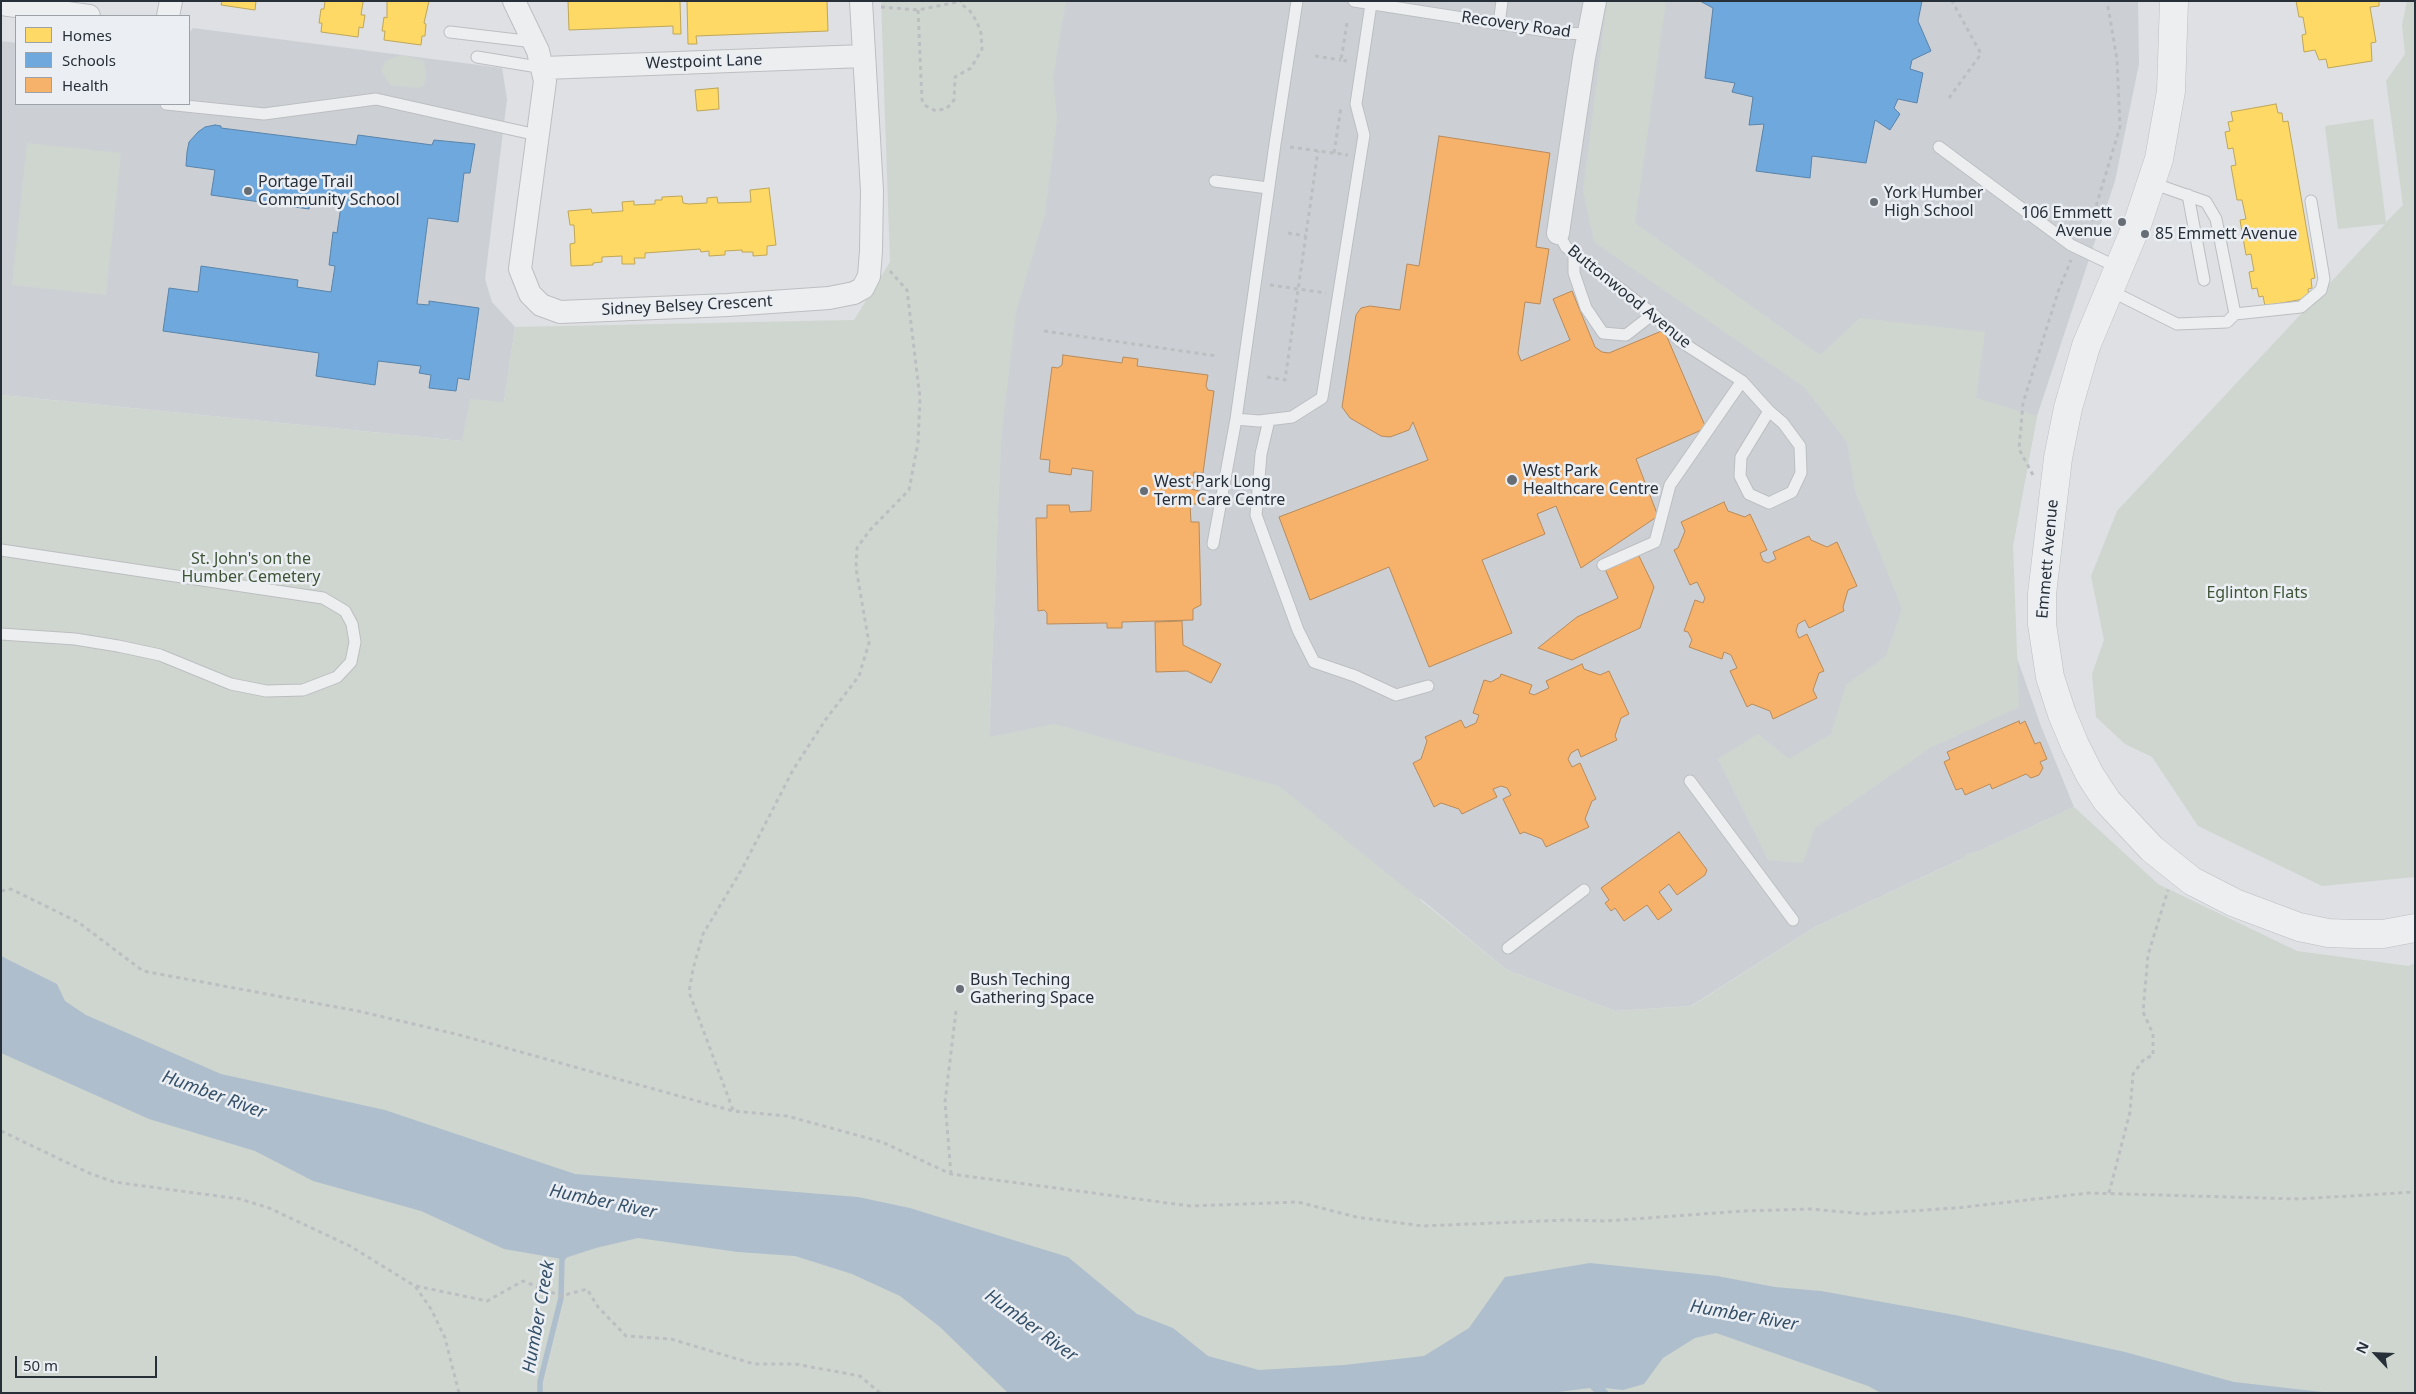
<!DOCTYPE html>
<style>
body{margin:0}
#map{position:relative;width:2416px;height:1394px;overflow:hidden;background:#dee0e3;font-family:"Noto Sans",sans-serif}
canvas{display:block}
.frame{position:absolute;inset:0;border:2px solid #272f39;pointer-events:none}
.legend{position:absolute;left:15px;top:15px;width:175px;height:90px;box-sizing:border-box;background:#ebeff3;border:1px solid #9da2a9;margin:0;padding:6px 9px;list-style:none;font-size:15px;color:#272f39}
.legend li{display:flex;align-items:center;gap:10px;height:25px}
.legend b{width:25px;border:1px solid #9da2a9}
.north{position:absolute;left:2351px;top:1329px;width:50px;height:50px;-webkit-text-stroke:4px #ebeff3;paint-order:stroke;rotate:295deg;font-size:14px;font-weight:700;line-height:20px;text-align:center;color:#272f39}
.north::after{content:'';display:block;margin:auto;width:18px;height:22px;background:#272f39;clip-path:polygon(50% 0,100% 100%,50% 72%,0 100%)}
.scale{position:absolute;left:15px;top:1356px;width:142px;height:22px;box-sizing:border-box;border:2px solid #272f39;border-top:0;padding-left:6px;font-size:15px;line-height:18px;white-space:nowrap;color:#272f39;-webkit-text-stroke:4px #ebeff3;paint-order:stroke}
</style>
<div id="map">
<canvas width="2416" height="1394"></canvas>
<div class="frame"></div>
<ul class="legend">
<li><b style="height:14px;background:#ffd966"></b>Homes</li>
<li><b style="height:14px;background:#6fa8dc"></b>Schools</li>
<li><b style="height:14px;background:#f6b26b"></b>Health</li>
</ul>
<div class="north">N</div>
<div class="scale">50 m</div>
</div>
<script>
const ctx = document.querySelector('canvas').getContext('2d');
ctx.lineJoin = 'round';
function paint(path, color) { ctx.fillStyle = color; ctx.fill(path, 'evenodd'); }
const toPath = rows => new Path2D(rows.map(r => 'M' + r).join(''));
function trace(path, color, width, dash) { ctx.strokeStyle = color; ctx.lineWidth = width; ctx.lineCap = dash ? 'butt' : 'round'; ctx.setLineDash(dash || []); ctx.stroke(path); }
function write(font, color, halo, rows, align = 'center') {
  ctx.font = font + ' "Noto Sans",sans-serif'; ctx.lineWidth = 5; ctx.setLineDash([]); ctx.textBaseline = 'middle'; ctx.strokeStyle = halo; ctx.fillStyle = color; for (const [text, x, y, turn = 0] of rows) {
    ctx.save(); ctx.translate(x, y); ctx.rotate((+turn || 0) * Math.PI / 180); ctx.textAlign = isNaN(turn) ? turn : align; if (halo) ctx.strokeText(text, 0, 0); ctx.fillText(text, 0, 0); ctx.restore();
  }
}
const built = toPath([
 [1004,1,2138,1,2139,64,2115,181,2037,416,2013,545,2011,641,2041,726,2074,807,1815,927,1691,1006,1615,1011,1507,970,1422,900,989,737,1012,147],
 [193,28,502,68,507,99,485,279,492,302,515,327,504,402,462,441,1,395,1,41,16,43,16,104,189,104,189,33]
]);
const green = toPath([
 [881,1,1066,1,1053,78,1057,119,1045,214,1016,312,1001,440,989,737,1054,724,1279,786,1507,970,1615,1011,1692,1006,1815,927,1960,860,1968,853,1979,851,2074,807,2158,884,2297,951,2409,966,2415,963,2415,1393,1,1393,1,395,462,441,470,399,504,402,515,327,854,320,890,262],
 [1607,1,1666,1,1635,223,1820,355,1860,318,1985,332,1976,398,2037,416,2013,545,2019,707,1930,748,1815,828,1803,863,1768,860,1718,759,1758,734,1789,759,1831,734,1846,685,1886,656,1902,609,1855,491,1847,442,1804,387,1594,242,1583,190],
 [2407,1,2415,1,2415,877,2322,886,2198,826,2152,757,2125,744,2096,717,2092,674,2104,640,2091,576,2117,511,2385,224,2338,229,2325,126,2373,119,2386,222,2403,205,2386,81,2405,54,2402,25],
 [401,55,424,61,426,76,424,85,418,88,390,85,381,70,386,61],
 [27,143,121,153,106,295,12,285]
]);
const water = toPath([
 [1,956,57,984,65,1001,86,1015,221,1074,385,1110,575,1174,858,1197,910,1208,1068,1257,1137,1314,1173,1328,1208,1356,1259,1370,1344,1365,1424,1356,1469,1328,1505,1277,1590,1263,1717,1276,1775,1287,1821,1291,1955,1315,2125,1352,2234,1382,2331,1393,1881,1393,1868,1386,1716,1333,1695,1338,1663,1358,1644,1384,1623,1390,1605,1388,1609,1393,1595,1393,1590,1388,1550,1393,1008,1393,940,1327,900,1296,852,1274,795,1256,738,1252,638,1238,596,1248,562,1259,504,1249,421,1211,313,1181,255,1151,149,1119,1,1053]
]);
const homes = toPath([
 [222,1,256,1,255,10,221,5,222,1],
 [325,1,366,1,363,2,361,15,365,15,363,28,359,27,358,37,321,32,322,23,319,23,321,9,324,9,325,1],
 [387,1,429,1,424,23,426,24,425,36,422,36,421,45,384,40,385,31,382,31,384,17,387,18,387,1],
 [568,1,680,1,681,34,673,34,673,26,569,30,568,1],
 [687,1,827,1,828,31,696,36,697,44,688,44,687,1],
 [2296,1,2379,1,2379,6,2370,7,2376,42,2371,43,2372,61,2328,68,2326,59,2319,60,2315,50,2304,52,2302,35,2306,34,2303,17,2299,17,2296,1],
 [718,88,719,109,697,111,695,90,718,88],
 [2276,104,2278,113,2282,113,2283,122,2288,121,2315,278,2311,279,2312,288,2308,289,2309,298,2265,306,2263,296,2259,297,2257,288,2252,289,2249,272,2254,271,2251,254,2246,255,2240,220,2246,219,2242,200,2237,200,2231,166,2236,165,2233,148,2228,149,2225,132,2230,131,2228,122,2233,121,2231,112,2276,104],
 [769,188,776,245,767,246,767,255,753,256,753,252,742,252,742,250,725,251,725,255,709,256,709,251,701,252,700,249,645,253,645,258,634,258,635,264,622,264,622,256,602,257,602,262,593,263,593,265,571,266,570,244,575,243,574,225,570,225,568,211,591,209,592,213,623,211,622,202,634,201,634,205,655,204,655,200,662,200,662,197,682,196,683,203,689,204,707,203,707,198,717,197,718,203,751,202,750,190,769,188]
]);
const schools = toPath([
 [1700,1,1922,1,1918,21,1931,51,1912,60,1910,69,1923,73,1917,103,1898,99,1894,108,1900,114,1890,130,1875,120,1866,163,1812,156,1810,178,1756,171,1764,124,1749,125,1753,97,1732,92,1735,83,1705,78,1713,8,1700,1],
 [215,125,221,126,221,128,356,145,358,135,432,145,434,140,475,144,470,173,464,173,458,222,428,218,417,304,429,305,429,301,479,308,469,380,458,378,456,391,429,388,431,375,419,373,421,366,378,361,375,385,316,376,319,353,163,331,169,288,198,292,201,266,298,280,297,287,331,292,335,266,329,265,333,232,337,233,341,206,310,201,309,209,211,195,215,170,186,166,187,152,189,142,198,132,205,127,215,125]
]);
const health = toPath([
 [1439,136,1550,153,1536,247,1549,249,1540,304,1525,302,1518,353,1521,361,1570,340,1553,299,1572,291,1595,347,1602,352,1609,353,1664,330,1706,428,1636,459,1658,516,1581,568,1556,506,1537,514,1545,534,1482,560,1512,633,1429,667,1389,567,1310,600,1279,517,1428,460,1413,422,1409,430,1390,437,1381,436,1350,418,1342,407,1356,315,1361,308,1370,306,1400,310,1407,264,1419,266,1439,136],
 [1063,355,1122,363,1123,357,1138,359,1137,366,1208,375,1206,386,1208,390,1214,391,1203,473,1194,472,1191,489,1203,492,1203,504,1190,504,1191,522,1199,522,1201,605,1193,609,1193,620,1122,622,1122,628,1107,628,1107,623,1047,624,1047,613,1044,610,1038,611,1036,518,1047,518,1047,505,1069,505,1070,512,1091,511,1093,471,1072,468,1071,475,1049,472,1050,460,1040,459,1052,367,1058,368,1062,365,1063,355],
 [1724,502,1728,511,1745,517,1750,514,1767,550,1760,553,1763,561,1768,563,1776,559,1773,552,1809,536,1811,540,1827,547,1837,542,1857,586,1848,590,1843,607,1844,611,1809,628,1805,620,1798,624,1796,631,1799,638,1807,634,1824,671,1819,673,1813,690,1817,698,1773,719,1770,711,1752,704,1747,707,1730,671,1737,668,1731,655,1724,652,1722,659,1689,647,1692,640,1688,632,1684,631,1695,600,1703,603,1705,598,1697,582,1690,585,1674,550,1678,548,1685,531,1681,522,1724,502],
 [1638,554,1654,587,1640,628,1572,660,1538,648,1577,617,1618,598,1605,569,1638,554],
 [1182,621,1183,645,1221,664,1211,683,1187,671,1156,672,1155,622,1182,621],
 [1582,664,1584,669,1600,675,1609,671,1629,714,1621,718,1615,736,1617,740,1581,757,1578,749,1571,753,1568,759,1572,767,1580,763,1596,799,1592,801,1585,819,1589,827,1546,847,1542,839,1524,832,1520,834,1503,799,1511,795,1507,788,1501,786,1493,789,1497,797,1462,814,1459,809,1441,803,1434,807,1413,763,1421,759,1427,741,1425,737,1461,720,1465,728,1476,723,1479,715,1473,713,1484,680,1491,682,1500,677,1501,674,1532,685,1529,693,1534,695,1549,688,1546,681,1582,664],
 [2019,721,2020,724,2025,721,2035,744,2040,742,2047,759,2040,762,2043,768,2039,775,2031,778,2026,774,1992,789,1990,784,1965,795,1962,788,1956,790,1944,762,1950,759,1947,752,2019,721],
 [1679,832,1707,870,1705,875,1677,895,1669,884,1659,892,1672,910,1658,920,1647,905,1624,921,1615,908,1611,911,1605,903,1609,900,1601,888,1679,832]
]);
const stream = toPath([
 [540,1393,540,1382,561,1298,562,1259,566,1254]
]);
const path = toPath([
 [881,7,918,10,962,1],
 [918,10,922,100,926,106,936,111,947,108,954,100,955,77,971,68,982,49,981,33,977,22,970,11,960,3],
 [1347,23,1341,60,1347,61],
 [1315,56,1341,60],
 [1949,98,1981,54,1952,1],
 [1290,147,1348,155],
 [1334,153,1341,107],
 [1288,233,1306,236],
 [2084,235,2091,223,2120,127,2117,59,2107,1],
 [1270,285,1326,293],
 [1044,331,1217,356],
 [1267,377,1285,380,1318,151],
 [2033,475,2019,449,2023,403,2058,292,2071,260],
 [1,891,11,889,78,922,143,971,358,1011,456,1034,733,1111,787,1116,882,1142,951,1174,1190,1206,1298,1202,1356,1217,1423,1226,1566,1220,1606,1221,1743,1211,1811,1209,1865,1214,1956,1208,2089,1193,2299,1199,2415,1192],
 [733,1110,689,992,693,969,703,934,742,869,793,770,826,719,859,676,869,643,856,568,857,548,870,530,909,490,918,443,920,398,907,290,890,271],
 [1,1131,89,1173,114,1182,240,1199,269,1208,350,1246,415,1286,431,1309,445,1338,459,1393],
 [951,1174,945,1102,956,1011],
 [2109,1193,2130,1112,2133,1074,2145,1058,2153,1056,2153,1034,2143,1012,2148,955,2168,890],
 [416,1286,487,1301,523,1281,561,1296,587,1289,598,1307,626,1336,671,1339,754,1364,795,1364,860,1376,880,1393]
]);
const service = toPath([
 [1354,1,1559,33,1590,34],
 [1499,24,1502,1],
 [450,32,534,42],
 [477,57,544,68],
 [166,104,264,114,376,99,537,135],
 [1939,147,2071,245,2119,268],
 [1215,181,1268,188],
 [2152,183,2206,202,2216,219,2235,314],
 [2188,195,2204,280],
 [1558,233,1566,247,1653,314,1680,341,1742,381,1769,411,1783,423,1800,446,1801,473,1792,492,1769,503,1749,494,1740,476,1741,457,1769,411],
 [1574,254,1574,273,1586,308,1603,333,1626,335,1653,314],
 [2109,290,2177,324,2227,322,2235,314,2301,307,2321,290,2324,279,2311,201],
 [1236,419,1259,421,1292,417,1322,398,1364,135,1356,104,1371,4],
 [1269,420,1261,454,1256,515,1298,630,1314,662,1355,676,1396,695,1428,686],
 [1213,544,1236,419,1275,144,1297,1],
 [1,550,323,598,345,611,352,624,355,642,351,662,337,677,303,690,266,691,231,684,160,655,118,646,75,639,1,634],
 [1603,565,1655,542,1670,485,1742,381],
 [1690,781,1793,920],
 [1508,948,1584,890]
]);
const minor = toPath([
 [514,1,538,51,545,81,520,269,530,294,541,305,560,312,728,305,829,298,854,293,863,288,869,276,871,251,872,191,861,1],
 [1,4,89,16],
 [168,16,171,1],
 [544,68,864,56],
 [1558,233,1584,58,1595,1]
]);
const tertiary = toPath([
 [2174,1,2171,91,2159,159,2138,222,2086,346,2068,408,2058,458,2042,594,2042,624,2050,677,2062,714,2075,745,2090,775,2107,801,2152,849,2192,881,2235,903,2299,927,2328,933,2355,934,2383,934,2415,928]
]);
const markers = [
 [248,191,5,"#676d74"],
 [1874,202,5,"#676d74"],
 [2122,222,5,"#676d74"],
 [2145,234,5,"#676d74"],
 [1512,480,6,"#676d74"],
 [1144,491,5,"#676d74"],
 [960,989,5,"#676d74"]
];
const streetNames = [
 ["Recovery Road",1516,25,8],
 ["Westpoint Lane",704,62,-2],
 ["Buttonwood Avenue",1629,297,39],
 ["Sidney Belsey Crescent",687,306,-3],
 ["Emmett Avenue",2048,559,-85]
];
const poiNames = [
 ["Portage Trail",258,182],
 ["Community School",258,200],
 ["York Humber",1884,193],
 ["High School",1884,211],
 ["106 Emmett",2112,213,"right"],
 ["Avenue",2112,231,"right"],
 ["85 Emmett Avenue",2155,234],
 ["West Park",1523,471],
 ["Healthcare Centre",1523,489],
 ["West Park Long",1154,482],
 ["Term Care Centre",1154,500],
 ["Bush Teching",970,980],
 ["Gathering Space",970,998]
];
const parkNames = [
 ["St. John's on the",251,559],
 ["Humber Cemetery",251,577],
 ["Eglinton Flats",2257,593]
];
const waterNames = [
 ["Humber River",214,1095,20],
 ["Humber River",603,1202,12],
 ["Humber River",1744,1316,10],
 ["Humber Creek",539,1317,-80],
 ["Humber River",1031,1326,36]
];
paint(built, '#ccd0d5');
paint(green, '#cfd6cf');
paint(water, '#aebecc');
paint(homes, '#ffd966');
trace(homes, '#bea658', 1);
paint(schools, '#6fa8dc');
trace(schools, '#5984ab', 1);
paint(health, '#f6b26b');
trace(health, '#b88b5c', 1);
trace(stream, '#aebecc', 5.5);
trace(service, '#bcbec1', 13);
trace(minor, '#bcbec1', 24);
trace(tertiary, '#bcbec1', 29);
trace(path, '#bcbfc1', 3, [4, 4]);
trace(service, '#edeeef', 11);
trace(minor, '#edeeef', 22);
trace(tertiary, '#edeeef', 28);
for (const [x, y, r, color] of markers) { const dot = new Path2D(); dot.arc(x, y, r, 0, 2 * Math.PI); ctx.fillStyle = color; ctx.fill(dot); trace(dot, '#ebeff3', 2); }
write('16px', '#272f39', '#ebeff3', streetNames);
write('16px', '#272f39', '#ebeff3', poiNames, 'left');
write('16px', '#3e5436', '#ebeff3', parkNames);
write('italic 18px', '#365169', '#ebeff3', waterNames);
</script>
